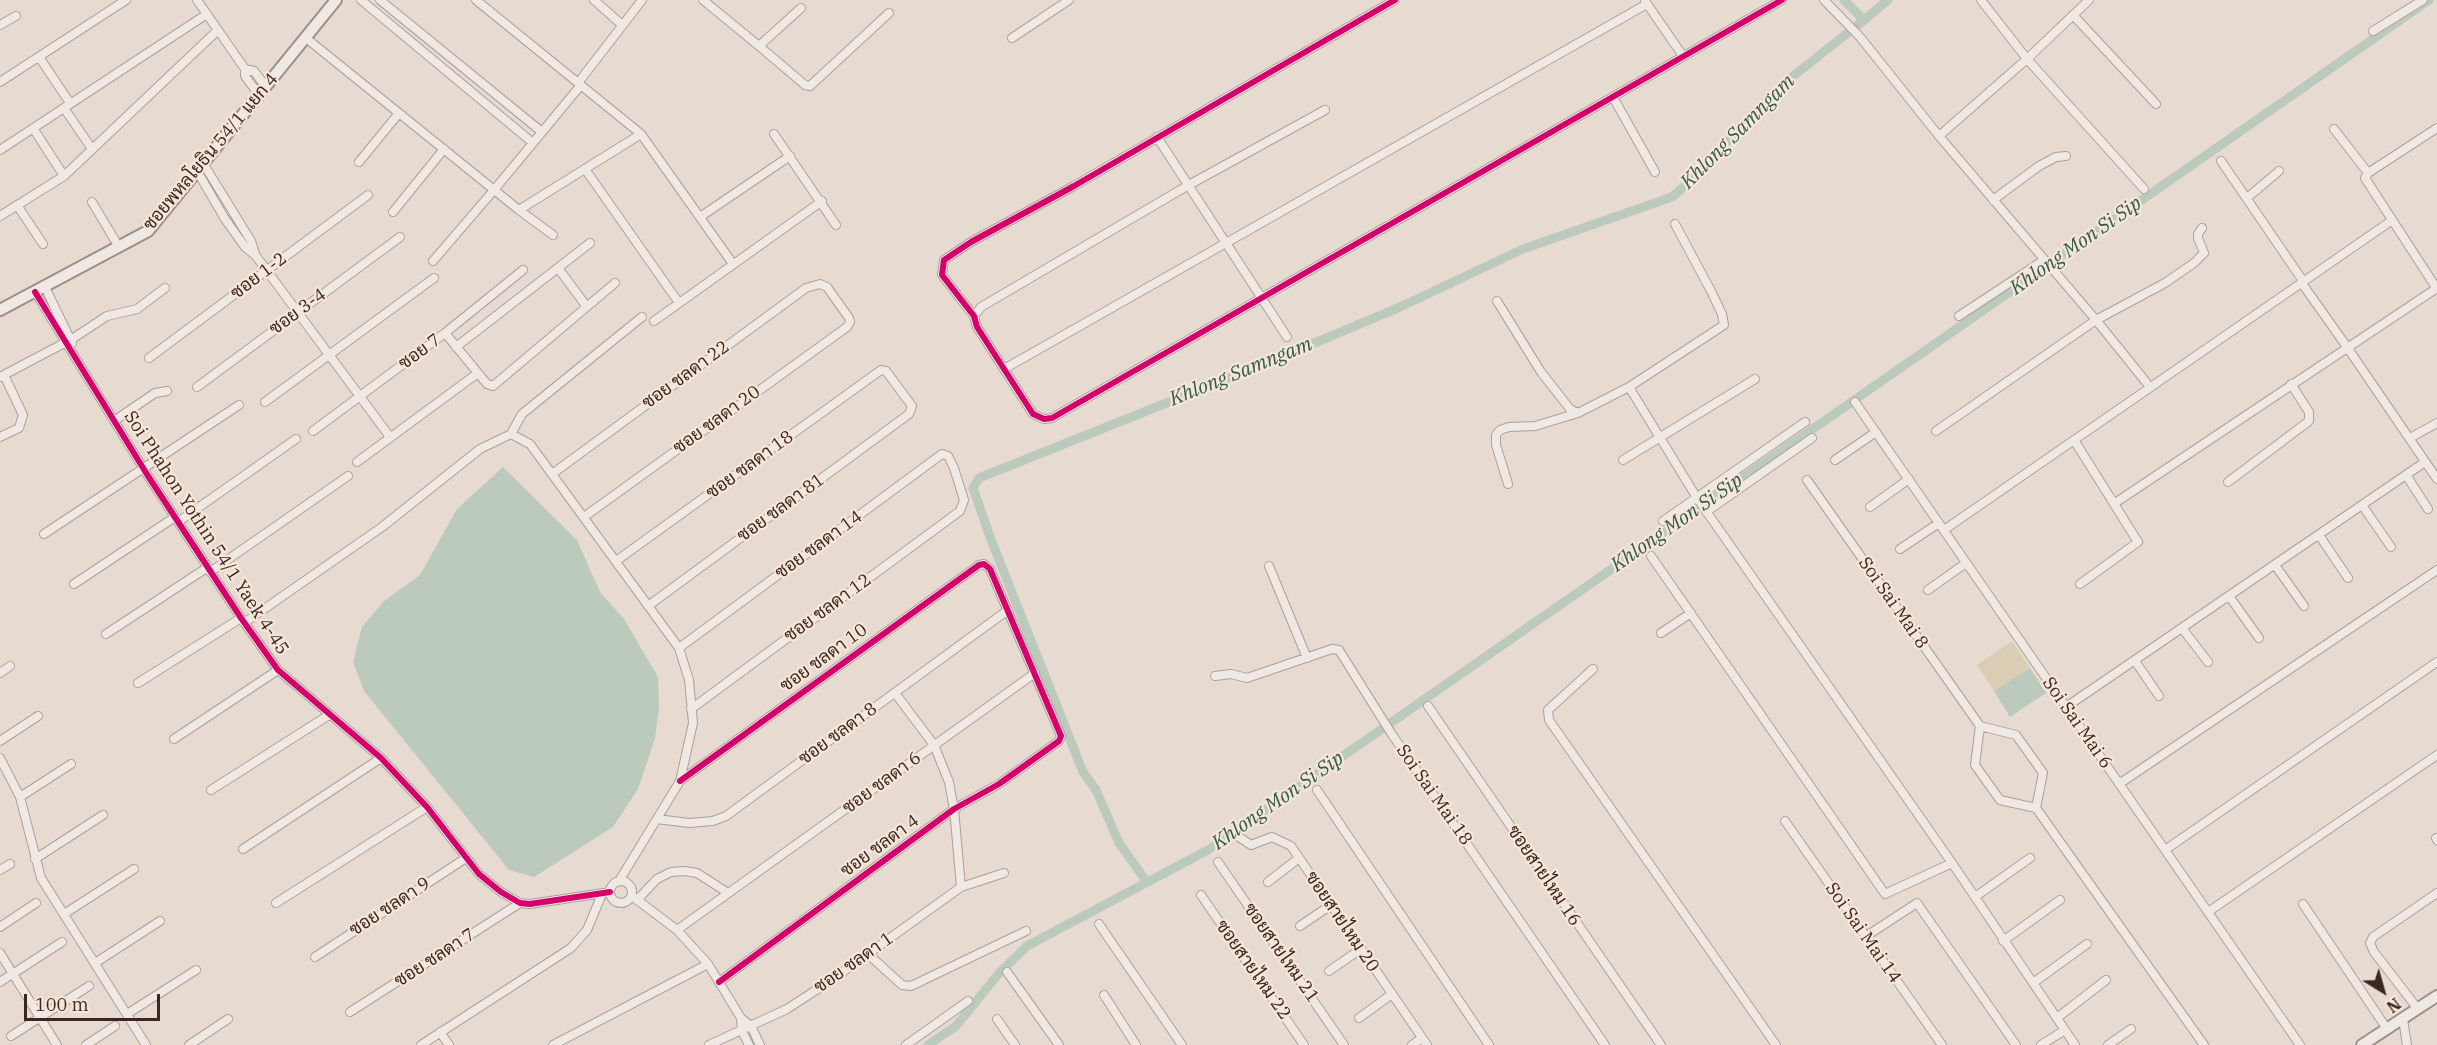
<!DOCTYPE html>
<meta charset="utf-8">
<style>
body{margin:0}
#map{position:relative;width:2437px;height:1045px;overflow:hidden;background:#e7dad1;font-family:"IBM Plex Serif",serif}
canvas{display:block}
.north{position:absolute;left:2353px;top:961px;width:60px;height:60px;-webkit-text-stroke:4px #f6e5d9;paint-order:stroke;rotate:143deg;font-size:16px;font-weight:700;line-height:24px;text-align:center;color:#3c2621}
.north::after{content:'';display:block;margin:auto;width:21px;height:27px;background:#3c2621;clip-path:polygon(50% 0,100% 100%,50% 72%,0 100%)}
.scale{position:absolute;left:24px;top:994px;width:136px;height:27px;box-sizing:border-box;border:3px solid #3c2621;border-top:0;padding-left:8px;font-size:18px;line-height:21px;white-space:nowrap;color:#3c2621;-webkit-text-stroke:4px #f6e5d9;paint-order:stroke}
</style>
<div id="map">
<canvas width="2437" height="1045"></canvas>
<div class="north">N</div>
<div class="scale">100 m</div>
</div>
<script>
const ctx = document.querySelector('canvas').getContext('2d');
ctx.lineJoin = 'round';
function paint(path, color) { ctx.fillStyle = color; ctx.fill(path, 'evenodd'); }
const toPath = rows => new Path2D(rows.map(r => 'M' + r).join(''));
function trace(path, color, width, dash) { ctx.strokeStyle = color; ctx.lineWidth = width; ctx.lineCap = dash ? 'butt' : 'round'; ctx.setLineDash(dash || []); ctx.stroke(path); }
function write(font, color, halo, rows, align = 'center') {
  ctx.font = font + ' "IBM Plex Serif",Sarabun,serif'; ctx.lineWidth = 4.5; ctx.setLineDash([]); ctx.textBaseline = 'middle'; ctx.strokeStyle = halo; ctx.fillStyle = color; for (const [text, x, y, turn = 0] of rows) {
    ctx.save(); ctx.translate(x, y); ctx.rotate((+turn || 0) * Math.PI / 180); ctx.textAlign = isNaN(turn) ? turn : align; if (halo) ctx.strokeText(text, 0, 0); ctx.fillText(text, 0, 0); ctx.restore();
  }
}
const green = toPath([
 [2012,641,2030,668,1994,691,1977,665]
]);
const water = toPath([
 [503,467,577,540,600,592,624,619,658,677,659,708,655,738,638,789,613,827,534,877,509,870,364,691,353,662,362,627,384,601,420,575,457,509],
 [2030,668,2046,693,2010,717,1994,691]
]);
const canal = toPath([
 [1844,0,1864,20,1888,0],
 [1147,882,1119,843,1096,790,1083,772,990,537,973,488,979,478,1284,356,1400,307,1523,249,1672,197,1701,172,1725,144,1787,81,1864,20],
 [928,1045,956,1026,1000,972,1027,946,1208,850,2429,0]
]);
const street = toPath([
 [197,0,245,69,245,76,259,95],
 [361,0,533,143],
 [380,0,542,132],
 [476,0,641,134,733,264],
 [594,0,621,24],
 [703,0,759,46,801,8],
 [1395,0,1074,186,971,242,944,260,942,275,974,316,977,327,1033,414,1044,419,1052,418,1782,0],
 [1824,0,1860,37,1939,136,2096,320,2150,387],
 [1981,0,2027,59,2144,189],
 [1645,1,1683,56],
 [2073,15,2156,104],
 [0,25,16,16],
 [2373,31,2423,0],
 [306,38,519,210,553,235],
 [1012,38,1069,0],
 [759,46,805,85,810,86,889,13],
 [39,57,70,103],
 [245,69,254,71,266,87],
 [0,82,126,0],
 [578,83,642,0],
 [1613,97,1655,172],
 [64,108,92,149],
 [33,128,64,176],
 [2437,128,2368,173,2365,178,2437,289],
 [2334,129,2368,173],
 [774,134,836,225],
 [1939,136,2027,59,2089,0],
 [1157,137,1287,337],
 [0,150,207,14],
 [2221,161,2303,281],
 [359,162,399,113],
 [203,163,251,241,255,254],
 [585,169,679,303],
 [197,171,225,219,245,247,256,256,390,437],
 [2247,198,2279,171],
 [1993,200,2039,166,2056,157,2066,156],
 [92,202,119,247],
 [17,205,43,244],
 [519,210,641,134],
 [393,212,444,149],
 [0,216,64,176,218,30],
 [700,217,790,156],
 [433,261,494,190,581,85],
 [558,268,587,307],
 [2301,282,2347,347,2437,479],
 [45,287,72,343],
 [35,292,148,476,241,618,278,670,381,758,427,807,479,874,501,892,520,903,530,904,610,892],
 [1497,301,1541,372,1570,409,1578,413,1629,387,1724,325,1722,314,1711,291,1675,224],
 [974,316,981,307,1187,186,1325,110],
 [1959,316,2044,260],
 [654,321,822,201],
 [445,333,487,384,493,386,615,283],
 [456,347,590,243],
 [149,358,368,195],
 [1004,369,1647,4],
 [0,377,72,339,107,316,137,309,165,288],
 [197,387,400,237],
 [1629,387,1697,498,1952,863,2075,1045],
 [265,402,434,278],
 [1855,402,2300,1045],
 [114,421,155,393,167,391],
 [313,431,445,333,523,270],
 [1936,431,2096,320,2165,283,2194,263,2204,253,2198,238,2198,234,2202,228],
 [511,434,530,444,679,648,689,680,693,723,680,781,619,881],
 [511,434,522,414,642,317],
 [0,437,19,428,23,415,4,375],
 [2410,438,2437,423],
 [2074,440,2138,542,2080,584],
 [1623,460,1755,379],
 [1835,460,1876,432],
 [357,462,478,373],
 [552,474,806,288,820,284,827,287,849,318,850,322,847,327,584,517],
 [2406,475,2428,509],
 [1807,480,1980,726,2016,735,2043,773,2036,808],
 [2228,482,2309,421,2309,412,2291,384],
 [1508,484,1496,445,1496,435,1500,430,1509,427,1535,426,1578,413],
 [2115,503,2437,288],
 [2362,505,2391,547],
 [1870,507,1909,479],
 [1706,512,1812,438],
 [1663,521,1805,422],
 [178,522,296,439],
 [1944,530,2391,221],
 [44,534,239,405],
 [2319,535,2348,578],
 [1900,549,1939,523],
 [1651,556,1885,894,1952,863],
 [616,561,881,370,886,371,912,406,909,414,648,606],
 [2275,565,2304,606],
 [1269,566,1307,658],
 [210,572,348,476],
 [74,584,175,517],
 [1928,590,1966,563],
 [2229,596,2259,638],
 [244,623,382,527,480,449,511,434],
 [2182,628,2208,662],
 [1661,633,1691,613],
 [106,634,208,567],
 [679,648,942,454,948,456,954,468,964,500,960,511,691,709],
 [2135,661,2159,696],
 [1593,669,1548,710,1549,720,1776,1045],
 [0,673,10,666],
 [1215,676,1231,674,1247,678,1332,649,1339,650,1391,733,1605,1045],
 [138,683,241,618],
 [895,693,934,745,949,782,954,809,961,887],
 [1428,706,1661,1045],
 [2066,707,2422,464],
 [1980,726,1975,765,2000,800,2036,808,2204,1045],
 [174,739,278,670],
 [0,741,38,716],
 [0,758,20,797,41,878,146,1045],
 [680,781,979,565,984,564,990,569,1061,736,1059,741,999,784,954,809,719,982],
 [2119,784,2437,570],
 [211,790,329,715],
 [1317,790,1489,1045],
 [20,797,71,764],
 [657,819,689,823,713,821,726,816,1008,610],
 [1785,821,1942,1045],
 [1239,837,1251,845,1272,837,1291,846,1427,1045],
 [2436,838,2437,840],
 [243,849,381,758],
 [2165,850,2437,662],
 [35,859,103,815],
 [1218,862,1344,1045],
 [0,870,10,864],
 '610 892a11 11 0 1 1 22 0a11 11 0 1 1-22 0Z',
 [1268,882,1299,858],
 [1201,895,1304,1045],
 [632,896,677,930,708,964,741,1018,751,1026,760,1045],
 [1975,897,2030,858],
 [637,900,657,879,671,872,684,871,697,873,728,893],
 [276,903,427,807],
 [2303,904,2387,1029],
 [2208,912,2437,755],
 [64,914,134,869],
 [1099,924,1182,1045],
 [1300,926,1331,905],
 [0,927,36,903],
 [677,930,1035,673],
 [1865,937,1917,903,2016,1045],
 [2003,941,2060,900],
 [0,953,57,1045],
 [868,954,902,985,911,986,1026,931],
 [315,957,466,858],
 [95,963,160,921],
 [1329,971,1361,949],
 [1007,972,1059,1045],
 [0,982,62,942],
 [2033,983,2087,944],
 [1104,995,1136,1045],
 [2418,1009,2374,952,2370,943,2373,937,2437,893],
 [350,1012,520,903],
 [127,1014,196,970],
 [741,1018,742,1031,749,1045],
 [1359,1018,1392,994],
 [2057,1018,2106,980],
 [997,1019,1015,1045],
 [2403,1019,2407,1045],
 [440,1032,449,1045],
 [11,1036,89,986],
 [86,1045,115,1026],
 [189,1045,228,1019],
 [421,1045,571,948,587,930,602,894],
 [553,1045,708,964],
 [709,1045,787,1009,833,979,961,887,1004,873],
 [906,1045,968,1001],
 [1412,1045,1422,1038],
 [2041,1045,2065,1030],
 [2108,1045,2131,1029]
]);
const secondary = toPath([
 [0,310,148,231,336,0],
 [2362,1045,2437,996]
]);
const cycleway = toPath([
 [1395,0,1074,186,971,242,944,260,942,275,974,316,977,327,1033,414,1044,419,1052,418,1782,0],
 [35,292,148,476,241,618,278,670,381,758,427,807,479,874,501,892,520,903,530,904,610,892],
 [680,781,979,565,984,564,990,569,1061,736,1059,741,999,784,954,809,719,982]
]);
const streetNames = [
 ["ซอยพหลโยธิน 54/1 แยก 4",211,152,-50],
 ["ซอย 1-2",259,276,-37],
 ["ซอย 3-4",298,312,-36],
 ["ซอย 7",420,352,-36],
 ["ซอย ชลดา 22",686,375,-36],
 ["ซอย ชลดา 20",717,420,-36],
 ["ซอย ชลดา 18",750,465,-36],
 ["ซอย ชลดา 81",781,508,-36],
 ["Soi Phahon Yothin 54/1 Yaek 4-45",206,533,57],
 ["ซอย ชลดา 14",819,545,-36],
 ["Soi Sai Mai 8",1893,603,55],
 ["ซอย ชลดา 12",828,608,-36],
 ["ซอย ชลดา 10",824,658,-36],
 ["Soi Sai Mai 6",2077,723,55],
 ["ซอย ชลดา 8",838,734,-36],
 ["ซอย ชลดา 6",882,783,-36],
 ["Soi Sai Mai 18",1434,795,55],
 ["ซอย ชลดา 4",880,846,-36],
 ["ซอยสายไหม 16",1544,876,56],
 ["ซอย ชลดา 9",390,907,-33],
 ["ซอยสายไหม 20",1342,922,56],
 ["Soi Sai Mai 14",1863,933,55],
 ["ซอยสายไหม 21",1281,953,55],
 ["ซอย ชลดา 7",435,958,-33],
 ["ซอย ชลดา 1",854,963,-35],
 ["ซอยสายไหม 22",1253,970,55]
];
const waterNames = [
 ["Khlong Samngam",1738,132,-45],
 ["Khlong Mon Si Sip",2076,246,-35],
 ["Khlong Samngam",1241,372,-22],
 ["Khlong Mon Si Sip",1677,523,-35],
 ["Khlong Mon Si Sip",1278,801,-35]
];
paint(green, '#d9ceb4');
paint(water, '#bccabd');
trace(canal, '#bccabd', 9);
trace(street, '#aca09a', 10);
trace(secondary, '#9c8f8a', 14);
trace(street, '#efe8e3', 8);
trace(secondary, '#efe8e3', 10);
trace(cycleway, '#d6006c', 6);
write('18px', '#3c2621', '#f6e5d9', streetNames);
write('italic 20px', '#315b4c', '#f6e5d9', waterNames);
</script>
